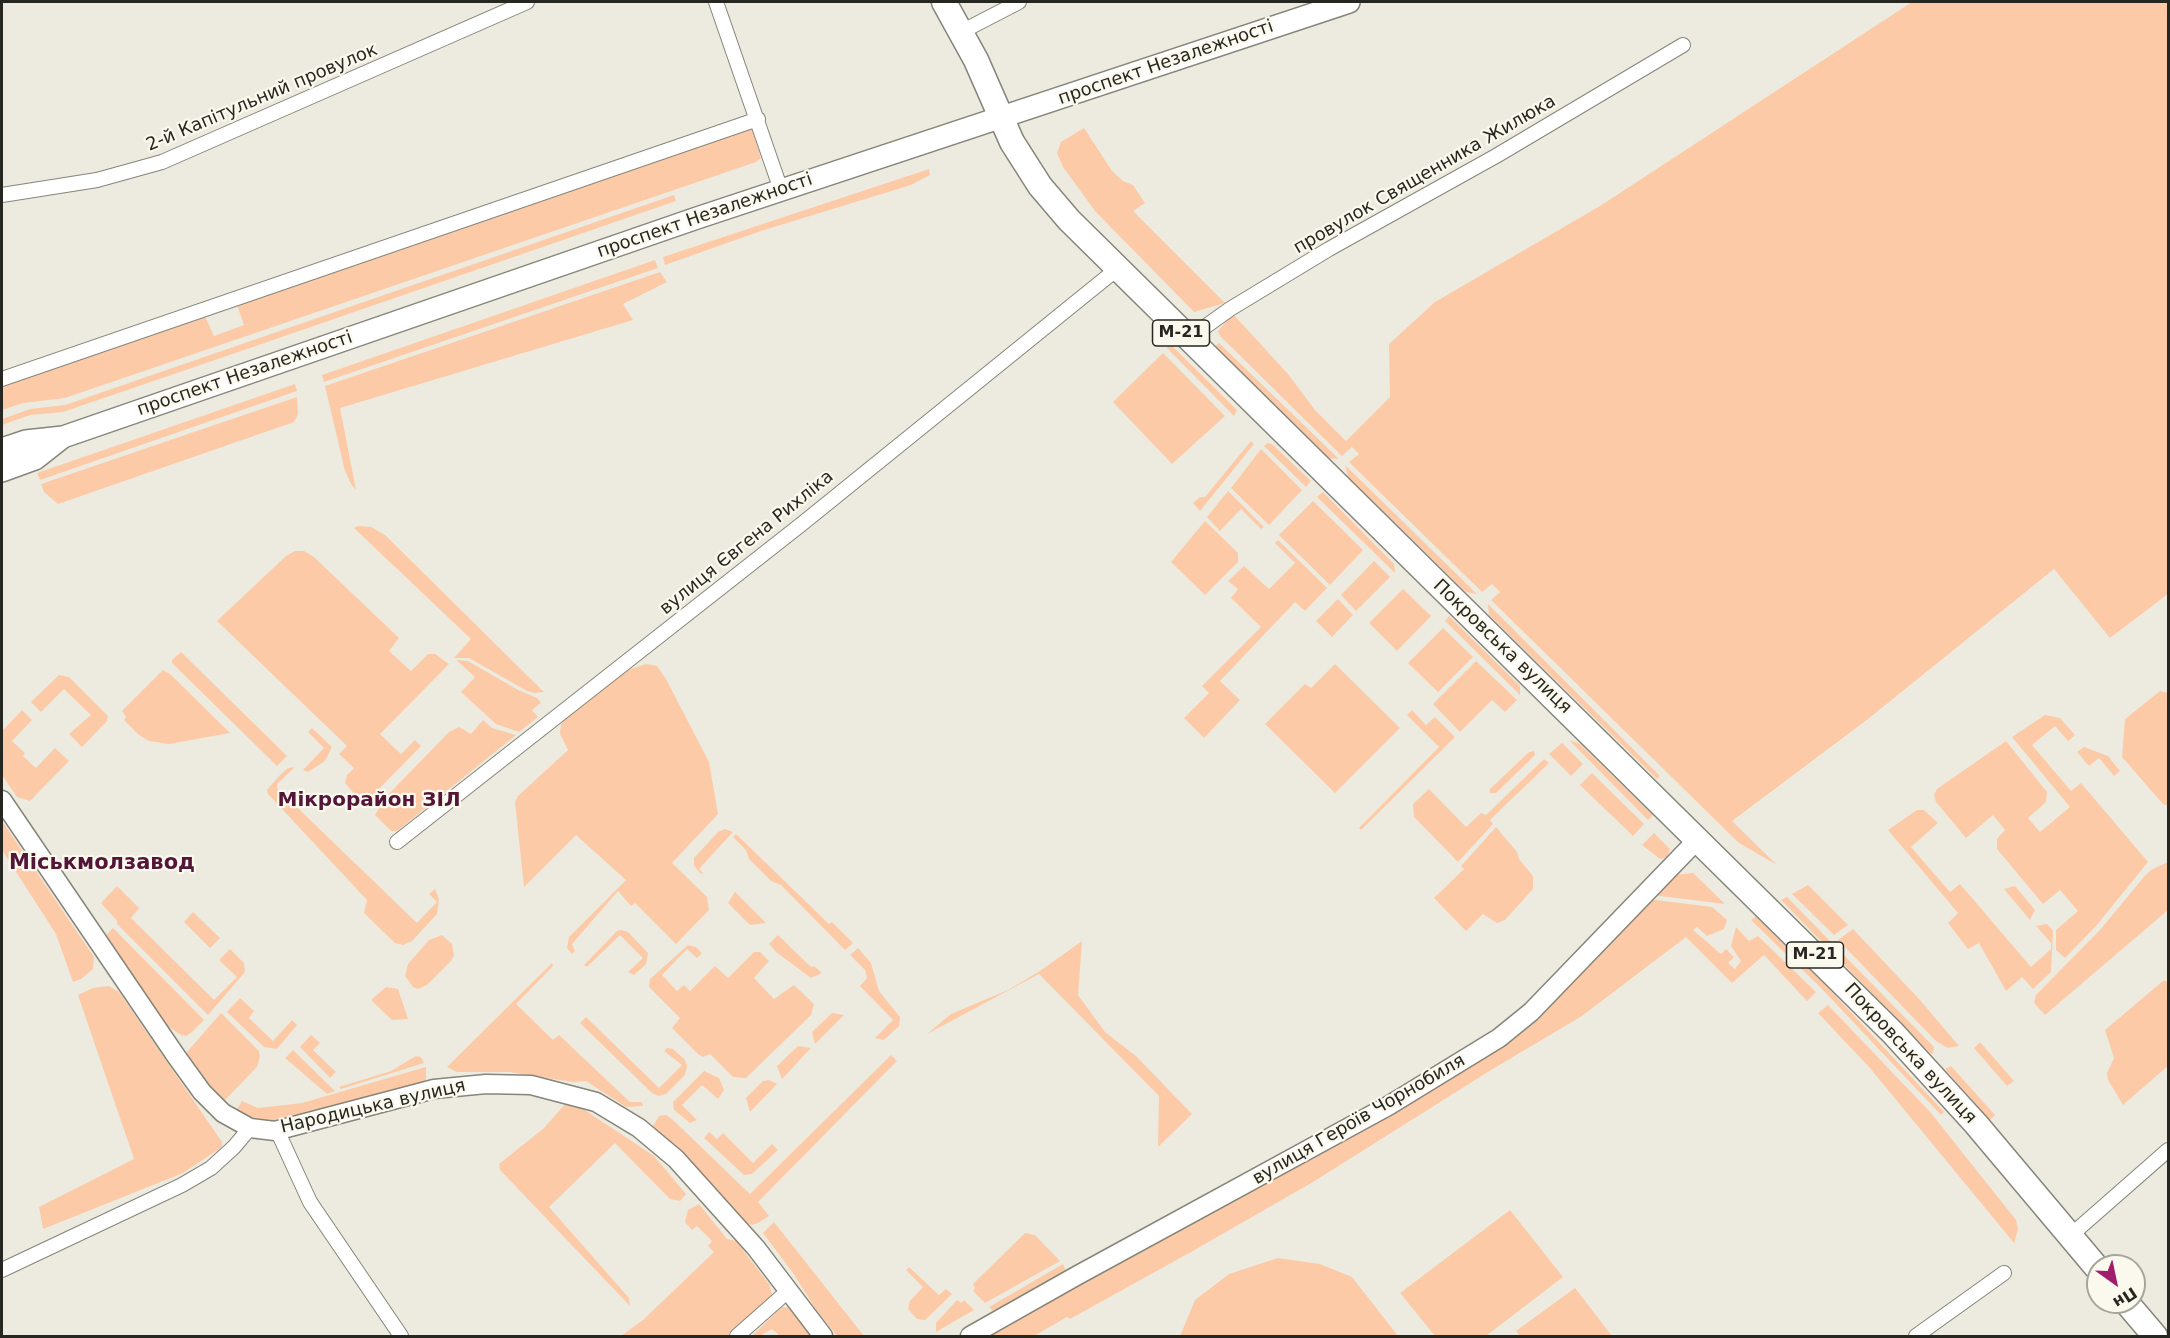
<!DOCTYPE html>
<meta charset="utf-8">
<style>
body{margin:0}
#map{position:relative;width:2170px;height:1338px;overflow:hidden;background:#edebe0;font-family:"DejaVu Sans",sans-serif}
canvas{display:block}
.frame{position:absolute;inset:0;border:3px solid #272722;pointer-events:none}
.north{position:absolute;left:2086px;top:1254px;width:60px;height:60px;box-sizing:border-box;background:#fbf9ed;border:2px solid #a6a59c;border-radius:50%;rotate:147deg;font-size:16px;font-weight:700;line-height:24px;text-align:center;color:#272722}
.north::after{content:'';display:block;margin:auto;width:21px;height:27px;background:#a11e6d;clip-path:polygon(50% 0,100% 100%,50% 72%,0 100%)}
</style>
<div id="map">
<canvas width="2170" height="1338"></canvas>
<div class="frame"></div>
<div class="north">Пн</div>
</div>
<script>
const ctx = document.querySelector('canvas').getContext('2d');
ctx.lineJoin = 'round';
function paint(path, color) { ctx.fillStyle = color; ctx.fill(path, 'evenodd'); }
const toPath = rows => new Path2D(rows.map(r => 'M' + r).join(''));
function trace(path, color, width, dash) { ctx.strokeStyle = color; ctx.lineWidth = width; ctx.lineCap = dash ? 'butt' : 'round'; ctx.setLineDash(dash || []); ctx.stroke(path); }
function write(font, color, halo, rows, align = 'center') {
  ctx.font = font + ' "DejaVu Sans",sans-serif'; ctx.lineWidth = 4.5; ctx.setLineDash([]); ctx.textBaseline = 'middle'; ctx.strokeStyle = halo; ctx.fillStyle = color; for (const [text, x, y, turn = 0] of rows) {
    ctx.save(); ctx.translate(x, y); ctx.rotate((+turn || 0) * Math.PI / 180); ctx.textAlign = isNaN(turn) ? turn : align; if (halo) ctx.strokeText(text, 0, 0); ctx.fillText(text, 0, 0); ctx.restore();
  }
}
const green = toPath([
 [1912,2,2168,2,2168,594,2110,638,2054,569,1868,719,1732,821,1777,865,1739,843,1491,600,1500,592,1492,584,1482,592,1349,462,1359,454,1352,447,1342,456,1220,336,1218,331,1233,314,1288,374,1315,410,1346,441,1390,397,1389,344,1435,302,1600,206],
 [751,126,761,158,756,162,65,398,23,403,2,410,2,385,205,316,214,336,244,325,237,305],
 [1084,128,1112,171,1123,181,1133,185,1145,203,1133,211,1225,303,1194,312,1095,211,1063,167,1057,153,1061,142],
 [929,169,930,175,911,185,761,231,665,265,663,257],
 [674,195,676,201,247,349,63,412,30,415,2,425,2,419,30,409,65,405],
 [655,260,658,268,324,382,322,375],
 [660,272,667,282,623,304,633,320,340,408,356,490,351,484,345,471,325,386],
 [1219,343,1339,459,1328,458,1214,347],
 [1170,344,1237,410,1234,416,1167,348],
 [1163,353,1225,416,1172,464,1113,402],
 [295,384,297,391,40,480,37,473],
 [297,397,298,414,294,422,58,504,44,492,41,484],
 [1251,441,1254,444,1200,511,1193,503,1200,497,1205,497],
 [1267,443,1272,444,1311,481,1306,487,1264,446],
 [1261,449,1302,490,1269,525,1231,488],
 [1345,465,1477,594,1466,592,1348,477],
 [1228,491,1264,527,1261,529,1241,509,1220,531,1207,517],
 [1323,492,1394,564,1395,573,1317,497],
 [1313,501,1363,550,1330,585,1279,535],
 [1205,521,1238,553,1238,562,1205,595,1171,562],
 [358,526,371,527,385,535,544,692,534,693,527,691,469,658,454,658,471,639,354,528],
 [1278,540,1327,588,1305,611,1295,602,1220,681,1240,700,1204,738,1184,718,1209,693,1202,686,1261,627,1231,598,1238,589,1228,581,1244,566,1269,589,1295,563,1275,543],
 [295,551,304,551,314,557,399,638,389,651,411,671,428,654,435,654,449,664,380,734,401,754,415,740,421,746,368,800,360,800,345,783,347,775,354,768,339,754,347,746,217,621,286,556],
 [1374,561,1390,577,1356,611,1341,595],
 [1403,589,1431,616,1397,651,1369,623],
 [1338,599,1353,615,1332,637,1316,621],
 [1488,604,1660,776,1657,779,1489,615],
 [1449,616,1520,686,1520,695,1445,621],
 [1443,628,1473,657,1438,692,1408,663],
 [181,652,287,756,277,766,172,663,172,660],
 [456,660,468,661,518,690,537,698,541,703,532,710,538,717,519,732,496,724,461,692,475,677],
 [1476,661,1517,700,1505,712,1492,700,1460,732,1433,704],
 [646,664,657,666,666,679,709,762,718,814,672,863,707,897,709,910,676,944,635,903,631,906,618,891,572,944,575,951,572,954,567,948,569,937,626,880,576,835,524,887,515,802,518,796,568,750,560,734,561,724,571,712,622,672],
 [1335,664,1400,728,1335,793,1265,724,1305,684,1311,688],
 [163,670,170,674,230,733,169,744,149,741,139,735,124,720,126,717,122,711],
 [59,675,69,677,108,716,107,721,82,747,69,734,91,715,64,689,41,712,31,702],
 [2160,691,2168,693,2168,806,2163,804,2122,757,2125,719],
 [22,710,32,720,12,741,25,753,23,756,36,768,55,748,69,761,30,801,17,797,2,775,2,731],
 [1412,710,1426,725,1435,717,1455,737,1361,830,1359,828,1439,747,1407,715],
 [2045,715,2060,718,2075,735,2068,741,2055,726,2032,745,2071,791,2081,783,2148,862,2096,926,2065,958,2056,950,2056,930,2078,911,2060,890,2043,904,1997,849,1997,839,2005,830,1993,815,1966,838,1936,802,1934,795,1937,789,2006,741,2047,792,2046,802,2028,818,2040,832,2070,807,2012,737],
 [483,720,492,728,516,735,397,831,391,831,375,815,384,799,449,732,459,727,471,734],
 [312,728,332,747,325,761,308,772,303,770,324,748,308,732],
 [1569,740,1580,744,1653,815,1648,820],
 [1562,743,1583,764,1571,776,1549,754],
 [2084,747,2108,756,2120,771,2114,776,2099,758,2089,766,2077,752],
 [1529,752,1534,751,1535,755,1496,793,1490,793,1490,789],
 [1544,759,1549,763,1490,820,1493,824,1458,862,1414,817,1413,804,1429,789,1466,827,1481,813,1486,815],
 [295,767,277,784,277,788,417,923,437,902,429,894,435,889,439,899,437,914,412,941,403,945,395,943,364,913,367,900,268,794,267,790,280,775,288,768],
 [1592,773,1644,824,1633,836,1580,785],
 [1917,810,1924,810,1938,823,1911,847,1950,892,1960,884,2031,967,2051,949,2051,943,2036,926,2047,924,2053,931,2051,972,2033,989,2022,977,2006,991,1979,943,1968,949,1948,923,1958,913,1888,830],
 [2,821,94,957,93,969,81,979,73,982,56,934,2,850],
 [1496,827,1517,852,1519,859,1533,876,1533,889,1505,920,1497,923,1483,914,1466,931,1434,898,1464,869,1461,866],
 [725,829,733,832,699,869,703,873,701,874,694,866,694,858,718,832],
 [1654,833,1670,849,1667,857,1660,859,1642,845],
 [736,834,829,924,832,922,853,943,845,950,781,885,771,881,749,859,746,850,733,837],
 [2168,862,2168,910,2045,1015,2034,1003,2036,995,2100,930,2143,878,2151,870],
 [1693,873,1725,904,1652,895,1675,875],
 [1808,885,1848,925,1834,935,1792,894],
 [117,886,139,908,131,918,214,1000,237,977,219,960,230,949,244,963,245,972,208,1015,117,924,117,921,101,903],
 [2015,886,2035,910,2030,920,2004,889],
 [735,892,766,923,750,925,728,903],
 [1787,897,1930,1043,1934,1047,1933,1053,1931,1054,1781,900],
 [1648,899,1712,907,1727,920,1724,929,1707,936,1697,927,1693,930,1721,954,1726,949,1734,957,1728,963,1735,969,1741,961,1731,946,1736,927,1749,941,1758,936,1816,992,1807,1001,1764,955,1732,983,1686,937,1582,1016,1491,1070,1313,1182,1191,1252,1070,1319,1067,1317,1034,1336,985,1336,1096,1272,1098,1276,1398,1110,1513,1040,1532,1025,1611,942,1615,933],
 [193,912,220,938,210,948,184,922],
 [1756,916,1819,978,1944,1112,1941,1115,1821,988,1751,920],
 [113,928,204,1020,192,1032,186,1036,181,1035,166,1025,106,935],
 [1853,929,1920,1000,1959,1046,1948,1048,1936,1041,1838,940],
 [621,930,628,932,648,953,646,964,634,975,628,972,643,958,620,935,587,967,584,965,617,931],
 [442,935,452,944,454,955,451,961,427,985,418,989,413,987,405,976,408,964,429,940],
 [778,935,811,967,814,966,822,973,811,978,776,952,769,944],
 [1082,941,1078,995,1105,1032,1137,1057,1192,1114,1158,1147,1159,1096,1039,974,927,1034,951,1014,1008,990,1040,971],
 [688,945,696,947,702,953,697,958,687,949,662,975,677,991,684,985,690,991,715,966,728,978,754,952,760,952,769,961,754,978,774,999,794,985,814,1004,811,1015,746,1078,733,1077,710,1054,703,1057,698,1054,672,1028,680,1018,649,987,650,979],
 [858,948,871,963,879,991,900,1017,899,1026,884,1040,875,1038,893,1020,860,986,867,978,865,970,850,955],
 [552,963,553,966,516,1004,553,1040,559,1035,630,1102,642,1102,643,1106,626,1107,586,1081,573,1082,510,1072,457,1072,447,1067],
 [2164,980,2168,983,2168,1066,2123,1105,2108,1080,2107,1073,2114,1058,2105,1030],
 [109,986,119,992,222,1142,222,1147,183,1173,43,1229,39,1207,134,1159,78,995,93,988],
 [386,987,398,989,408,1019,392,1020,371,1000],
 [240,998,254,1011,249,1018,273,1041,292,1020,297,1025,277,1049,264,1047,227,1012],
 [1828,1005,1931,1113,2016,1220,2018,1229,2014,1243,1869,1067,1818,1013],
 [221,1013,259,1051,260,1056,257,1067,223,1102,188,1058,187,1052],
 [832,1013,844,1015,815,1044,812,1032],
 [586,1017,659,1088,682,1065,664,1051,667,1048,673,1049,685,1060,687,1067,685,1075,666,1094,659,1096,652,1093,580,1023],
 [311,1035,320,1043,313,1050,336,1072,330,1078,300,1047],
 [1980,1042,2014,1081,2007,1086,1974,1048],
 [798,1046,811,1048,782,1079,777,1066],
 [293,1050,335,1091,327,1094,285,1058],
 [891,1055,897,1061,758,1202,769,1216,758,1223,752,1225,742,1222,653,1126,659,1116,666,1115,672,1119,750,1194],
 [416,1056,421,1057,424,1063,341,1089,339,1087,391,1071],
 [1951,1066,1995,1115,1990,1120,1945,1069],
 [426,1067,426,1079,422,1084,280,1123,257,1122,235,1112,242,1101,258,1108,302,1103],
 [704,1071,719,1078,724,1090,718,1099,702,1085,682,1105,697,1120,690,1123,674,1110,673,1102],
 [769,1080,777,1084,750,1112,746,1098,763,1081],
 [566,1103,580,1107,654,1156,686,1194,680,1201,670,1199,615,1143,549,1207,629,1298,630,1306,500,1170,499,1164,544,1128],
 [709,1132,717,1139,723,1133,753,1163,772,1144,778,1150,752,1174,744,1175,704,1138],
 [699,1204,727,1239,736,1241,769,1284,772,1294,768,1303,731,1336,621,1336,643,1320,714,1252,708,1246,712,1241,697,1226,692,1230,685,1222,688,1210],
 [1510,1210,1563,1277,1486,1336,1435,1336,1400,1293],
 [774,1222,864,1336,837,1336,815,1308,793,1273,763,1233],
 [1025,1233,1035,1235,1060,1261,985,1303,973,1291,975,1288,973,1284],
 [1278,1258,1320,1264,1352,1277,1398,1336,1180,1336,1195,1300,1229,1274],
 [1063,1264,1066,1272,993,1311,989,1307],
 [909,1267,939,1295,946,1289,952,1294,925,1320,917,1319,908,1309,910,1301,923,1287,906,1270],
 [1575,1288,1612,1336,1520,1336,1516,1331],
 [957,1300,961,1303,964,1300,974,1310,936,1332,936,1323],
 [782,1307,791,1308,813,1336,780,1336,772,1329,760,1336,752,1336]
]);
const street = toPath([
 [716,2,781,190],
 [961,32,1019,2],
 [2,195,97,180,162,162,527,2],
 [1188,339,1230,309,1329,249,1496,156,1683,45],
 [2,379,758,119],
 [397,842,803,523,1117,269],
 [277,1130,310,1202,401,1336],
 [2070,1236,2168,1150],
 [2,1270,182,1185,211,1168,234,1147,250,1128],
 [737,1336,788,1291],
 [1916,1336,2004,1273]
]);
const secondary = toPath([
 [2,800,176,1056,202,1092,223,1113,250,1128,275,1131,434,1089,486,1084,531,1085,596,1102,639,1128,676,1159,756,1248,823,1336],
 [970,1336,1078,1275,1388,1106,1499,1038,1531,1012,1698,839]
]);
const primary = toPath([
 [2,449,26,441,63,437,697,218,1349,2],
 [2,471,35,459,63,437]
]);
const highway = toPath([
 [944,2,976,60,1012,142,1040,186,1069,220,1893,1033,1976,1124,2098,1269],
 [2126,1302,2155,1336]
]);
const shields = [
 [1181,333,57],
 [1815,955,57]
];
const shieldNames = [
 ["М-21",1181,333],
 ["М-21",1815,955]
];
const streetNames = [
 ["проспект Незалежності",1166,63,-19],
 ["2-й Капітульний провулок",262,98,-23],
 ["провулок Священника Жилюка",1425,175,-30],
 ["проспект Незалежності",705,216,-19],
 ["проспект Незалежності",245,374,-19],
 ["вулиця Євгена Рихліка",747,543,-39],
 ["Покровська вулиця",1502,647,44],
 ["Покровська вулиця",1910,1054,47],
 ["Народицька вулиця",373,1107,-13],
 ["вулиця Героїв Чорнобиля",1359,1120,-30]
];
const neighbourhoodNames = [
 ["Мікрорайон ЗІЛ",369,801]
];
const quarterNames = [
 ["Міськмолзавод",102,864]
];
paint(green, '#fdcaa7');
trace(street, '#86857a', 16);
trace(secondary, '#86857a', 21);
trace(primary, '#86857a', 24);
trace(highway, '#86857a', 27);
trace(street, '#fff', 14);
trace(secondary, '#fff', 18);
trace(primary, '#fff', 21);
trace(highway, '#fff', 24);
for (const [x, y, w] of shields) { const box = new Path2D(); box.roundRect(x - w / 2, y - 13, w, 26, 4.5); ctx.fillStyle = '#fbf9ed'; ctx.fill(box); trace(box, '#272722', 1.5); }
write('bold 16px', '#272722', null, shieldNames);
write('18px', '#272722', '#fbf9ed', streetNames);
write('bold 20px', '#531538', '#fbf9ed', neighbourhoodNames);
write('bold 21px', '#531538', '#fbf9ed', quarterNames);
</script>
